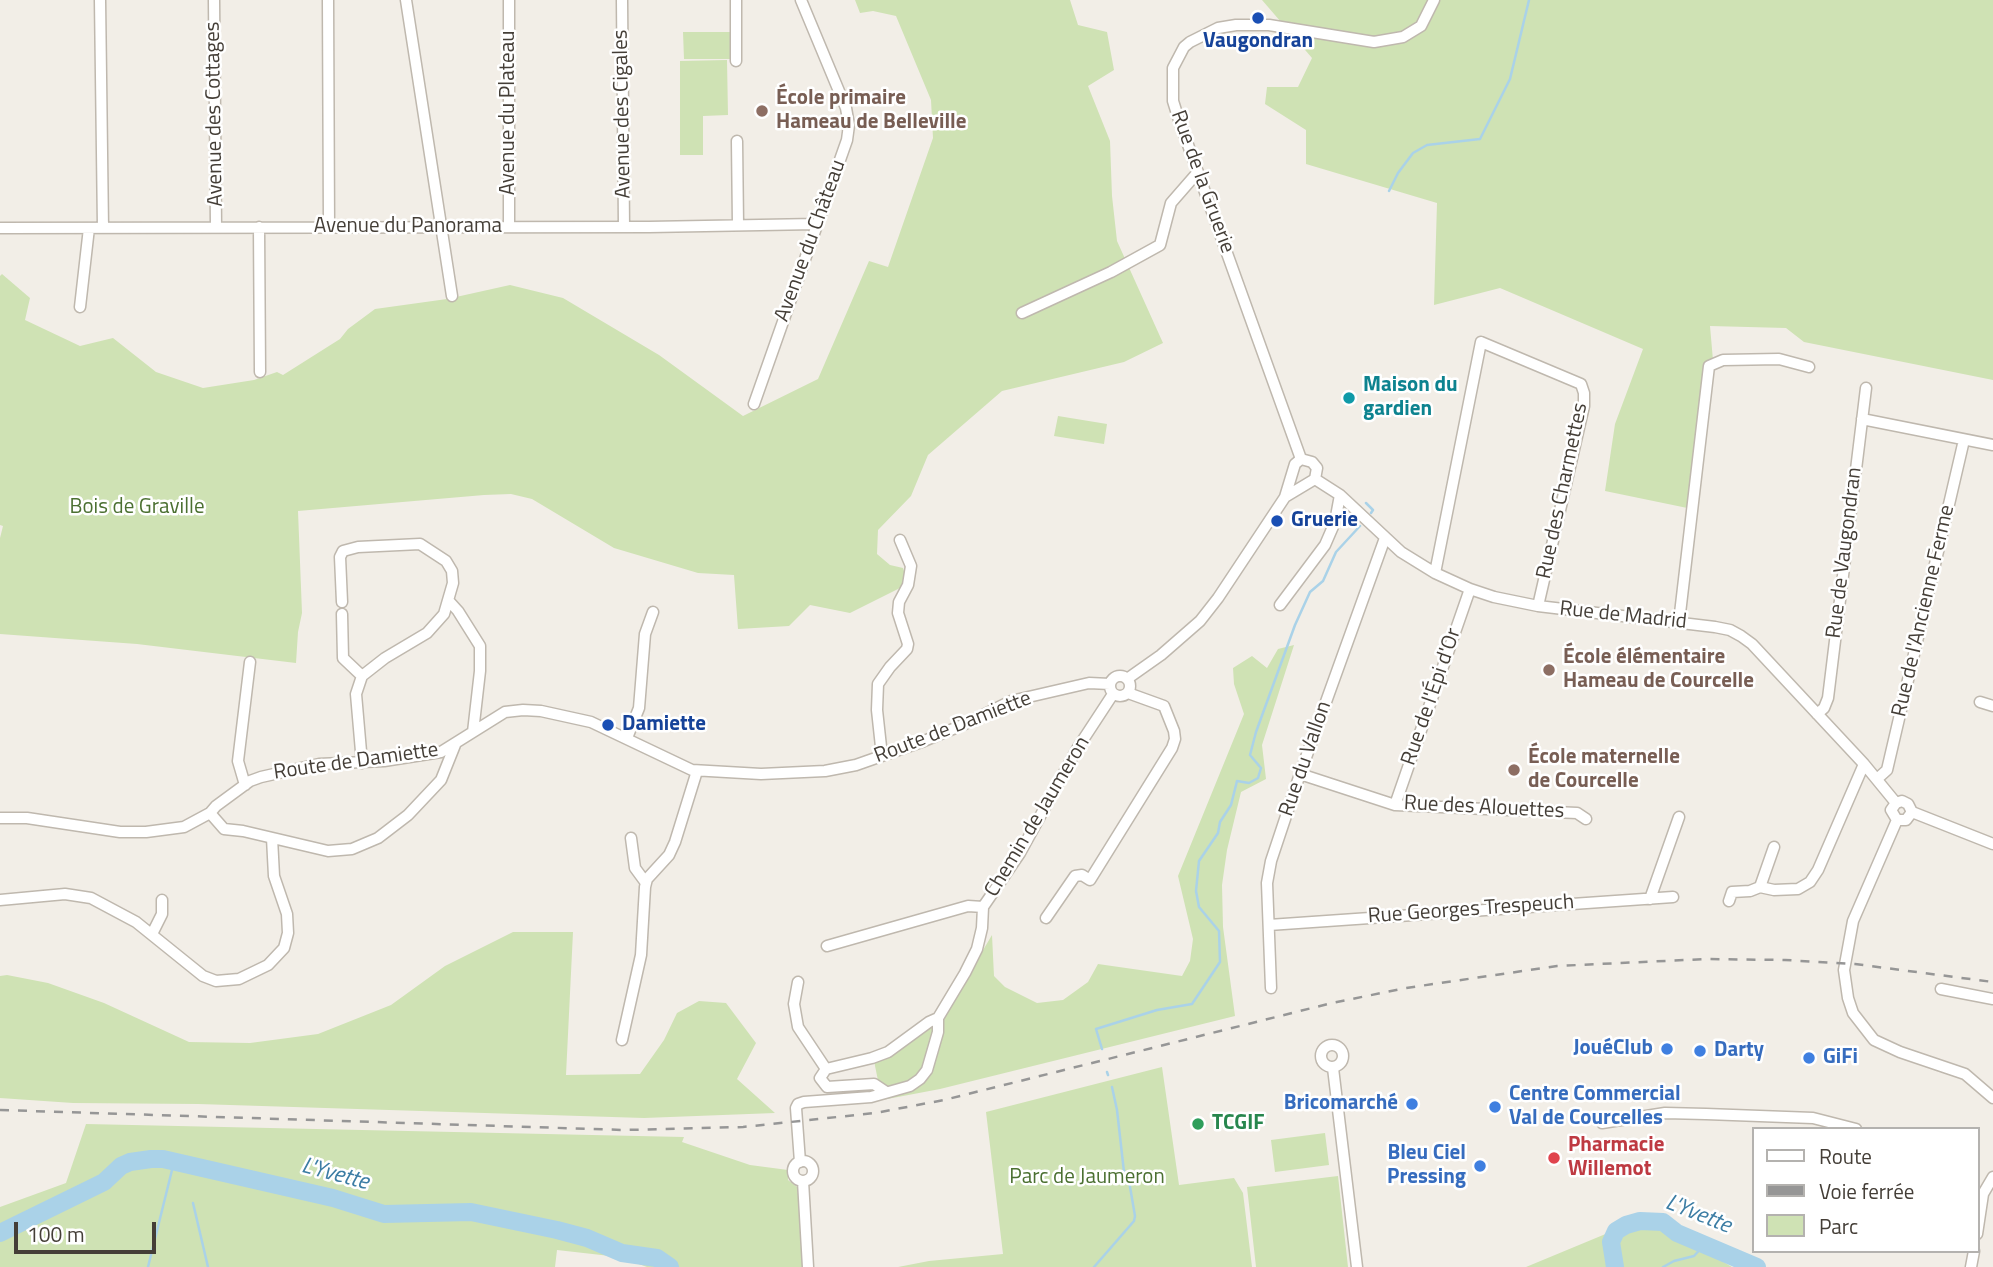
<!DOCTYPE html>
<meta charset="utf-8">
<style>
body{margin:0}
#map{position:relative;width:1993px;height:1267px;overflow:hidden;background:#f2eee7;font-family:"Titillium Web",sans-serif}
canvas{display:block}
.legend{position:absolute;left:1752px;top:1127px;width:228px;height:126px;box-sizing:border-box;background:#fff;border:2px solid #b4b2af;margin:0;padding:9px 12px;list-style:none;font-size:21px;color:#443e37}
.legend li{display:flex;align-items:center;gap:14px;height:35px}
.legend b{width:35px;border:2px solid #b4b2af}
.scale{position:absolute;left:14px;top:1222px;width:142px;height:32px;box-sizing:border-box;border:4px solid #443e37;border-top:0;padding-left:9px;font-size:21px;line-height:24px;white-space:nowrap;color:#443e37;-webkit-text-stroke:5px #fff;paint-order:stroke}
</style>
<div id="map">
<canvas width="1993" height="1267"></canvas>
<ul class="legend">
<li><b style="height:9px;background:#fff"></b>Route</li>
<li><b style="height:9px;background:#969696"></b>Voie ferrée</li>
<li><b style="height:19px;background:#cfe2b4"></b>Parc</li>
</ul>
<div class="scale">100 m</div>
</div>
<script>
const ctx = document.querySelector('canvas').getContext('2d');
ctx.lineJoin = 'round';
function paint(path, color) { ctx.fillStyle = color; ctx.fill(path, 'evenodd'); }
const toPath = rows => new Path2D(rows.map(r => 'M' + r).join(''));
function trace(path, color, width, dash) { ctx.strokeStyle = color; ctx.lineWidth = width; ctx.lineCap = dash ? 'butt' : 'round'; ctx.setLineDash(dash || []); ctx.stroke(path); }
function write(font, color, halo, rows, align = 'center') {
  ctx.font = font + ' "Titillium Web",sans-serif'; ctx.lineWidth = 5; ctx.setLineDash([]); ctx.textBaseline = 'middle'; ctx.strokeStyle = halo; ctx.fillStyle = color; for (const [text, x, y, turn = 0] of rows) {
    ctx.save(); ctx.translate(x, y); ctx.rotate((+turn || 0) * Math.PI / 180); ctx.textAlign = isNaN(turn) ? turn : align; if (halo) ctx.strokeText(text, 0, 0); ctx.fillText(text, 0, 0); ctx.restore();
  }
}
const green = toPath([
 [855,0,1070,0,1078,25,1107,32,1114,70,1088,86,1110,141,1112,196,1117,241,1163,343,1124,362,1002,391,928,455,911,496,878,530,877,554,890,565,903,568,908,584,850,613,810,605,789,626,738,629,734,575,698,573,614,548,532,499,511,494,484,495,298,511,302,613,298,632,296,663,137,644,0,634,0,538,3,526,0,525,0,276,2,274,30,298,25,320,80,346,113,338,156,372,203,388,254,380,277,372,283,375,340,339,348,329,375,309,447,299,510,285,563,298,659,355,743,416,818,379,869,261,888,267,933,138,931,100,896,16,873,11,860,13],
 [1262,0,1993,0,1993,380,1804,342,1786,328,1710,326,1714,372,1697,510,1605,491,1615,424,1643,349,1500,288,1434,305,1437,203,1306,164,1306,130,1265,104,1267,87,1298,87,1312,58],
 [683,32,731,32,732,59,684,59],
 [727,60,728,115,703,116,703,155,680,155,680,61],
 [1058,416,1107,424,1104,444,1054,436],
 [1294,645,1262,745,1266,779,1241,792,1227,850,1222,885,1223,927,1235,1016,940,1089,882,1100,874,1061,904,1047,945,1014,992,935,994,976,1005,987,1037,1003,1063,1000,1088,982,1098,964,1182,976,1190,961,1193,939,1178,876,1244,714,1234,684,1233,668,1252,656,1267,668,1278,649],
 [513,932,573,932,566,1075,640,1074,664,1040,677,1013,699,1001,726,1003,756,1043,737,1079,775,1113,644,1118,198,1104,73,1103,0,1098,0,976,7,975,48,983,104,1003,189,1042,250,1043,318,1034,391,1005,445,966],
 [1162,1067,1179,1185,1234,1178,1243,1193,1252,1267,898,1267,929,1261,1003,1254,986,1112],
 [86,1124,684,1137,682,1142,750,1165,788,1170,788,1180,797,1187,808,1267,647,1267,619,1257,557,1250,555,1267,0,1267,0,1207,66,1183],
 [1325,1133,1329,1165,1275,1172,1271,1140],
 [1338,1176,1348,1267,1256,1267,1247,1187],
 [1620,1228,1667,1228,1732,1267,1526,1267]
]);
const stream = toPath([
 [1389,191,1398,173,1413,153,1427,145,1480,139,1510,79,1529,0],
 [1366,503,1373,510,1371,513],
 [1102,1049,1096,1029,1157,1010,1192,1004,1220,962,1219,931,1199,907,1196,891,1199,861,1218,833,1220,822,1231,805,1237,781,1249,783,1258,778,1261,768,1250,755,1256,732,1295,625,1310,592,1323,581,1336,552,1360,526],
 [1107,1072,1108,1075],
 [193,1203,208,1267],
 [148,1267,174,1162],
 [1094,1267,1134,1221,1135,1216,1128,1175,1124,1172,1117,1110,1112,1087],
 [1663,1267,1674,1261,1694,1256,1704,1245]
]);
const river = toPath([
 [0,1233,104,1182,121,1166,130,1162,151,1159,163,1159,333,1198,384,1214,471,1212,557,1230,587,1238,622,1253,657,1258,670,1267],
 [1615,1267,1611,1242,1616,1231,1626,1225,1640,1221,1663,1222,1677,1233,1757,1267]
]);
const minor = toPath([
 [100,0,103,228],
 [214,0,216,227],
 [328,0,329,226],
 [406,0,452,296],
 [509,0,509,227],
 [622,0,624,227],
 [736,0,736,61],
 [737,141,738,225],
 [259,227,260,372],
 [0,228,649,227,816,224],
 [80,307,89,228],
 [1022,313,1111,272,1160,245,1171,203,1198,172],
 [754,404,847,140,849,125,846,108,801,0],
 [1862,419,1993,445],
 [1301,459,1178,117,1173,101,1173,68,1184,47,1190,42,1218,28,1236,25,1269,25,1374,42,1403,37,1421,26,1434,0],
 [1315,479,1340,495,1401,552,1435,573,1470,589,1494,597,1538,606,1715,627,1730,630,1741,636,1752,644,1864,764,1896,803],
 [1435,573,1481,342,1581,384,1584,393,1584,406,1538,606],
 [448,600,458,611,480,646,480,671,473,732],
 [342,602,340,557,343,551,358,547,420,544,446,561,452,571,453,583,444,614,427,633,385,658,362,676,356,694,362,763],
 [1280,605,1325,545,1335,522,1340,495],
 [342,614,343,658,362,676],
 [1679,622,1709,366,1723,360,1779,359,1809,367],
 '1110 686a10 10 0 1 1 20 0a10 10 0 1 1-20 0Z',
 [1127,679,1161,655,1200,621,1218,598,1285,497,1295,464,1301,459,1312,462,1317,468,1315,479,1285,497],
 [1980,702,1993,706],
 [1817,714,1824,708,1828,698,1866,388],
 [627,738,639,708,645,634,653,612],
 [882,756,877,710,878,684,890,667,907,649,908,644,898,613,899,602,908,585,911,566,900,540],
 [1300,774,1395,805,1577,813,1586,819],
 [1877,779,1887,770,1964,440],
 [245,785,238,761,250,662],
 [1896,803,1891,810,1897,820,1906,820,1912,812],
 [1896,803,1902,801,1908,804,1912,812],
 [1395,805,1470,589],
 [1912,812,1993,844],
 [210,813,224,829,243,831,328,851,352,849,378,838,408,815,441,780,455,745],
 [0,818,27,818,120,832,146,832,184,827,210,813,216,806,250,781,261,777,319,764,384,761,441,752,505,712,523,710,541,711,591,722,692,770,761,774,825,771,856,765,924,741,965,724,1011,701,1089,683,1110,684],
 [1897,820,1853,921,1844,970,1848,998,1853,1013,1874,1040,1900,1052,1965,1074,1993,1098],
 [631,838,635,868,646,883],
 [1774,847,1760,887,1774,890,1798,889,1810,882,1818,870,1864,764],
 [1650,899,1679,817],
 [0,900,65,894,91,898,136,922,203,976,216,981,239,979,268,965,284,948,288,933,287,914,274,876,272,838],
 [1729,901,1732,892,1750,891,1760,887],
 [1046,918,1075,876,1082,875,1090,880,1172,748,1175,739,1174,731,1164,706,1128,693],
 [1269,925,1673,897],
 [152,934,162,914,162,900],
 [827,946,968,906,983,907],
 [798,982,794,1004,798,1027,826,1069],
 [1271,988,1267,883,1271,861,1300,774,1385,538],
 [1941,989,1993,999],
 [622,1040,641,955,645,887,647,879,669,855,675,842,697,771],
 '1321 1056a11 11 0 1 1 22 0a11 11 0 1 1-22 0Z',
 [1333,1068,1357,1267],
 [886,1092,874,1084,827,1087,820,1078,826,1069,872,1058,888,1052,929,1022,938,1018],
 [1602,1123,1665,1113,1706,1114,1813,1118,1856,1129],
 '793 1171a10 10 0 1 1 20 0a10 10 0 1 1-20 0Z',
 [800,1162,796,1108,798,1104,804,1102,871,1097,910,1086,920,1079,927,1070,938,1032,938,1018,965,973,977,949,982,928,983,907,1020,853,1077,749,1113,694],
 [803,1181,808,1267],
 [1977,1234,1983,1194,1993,1177],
 [1971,1267,1974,1251]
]);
const rail = toPath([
 [0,1110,624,1130,743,1127,875,1113,944,1100,1332,1003,1406,988,1557,966,1706,959,1785,960,1855,964,1993,982]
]);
const markers = [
 [1258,18,7,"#1a4fb4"],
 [762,111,7,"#8d6e63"],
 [1349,398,7,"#0f9aa8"],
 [1277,521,7,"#1a4fb4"],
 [1549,670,7,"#8d6e63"],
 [608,725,7,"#1a4fb4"],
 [1514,770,7,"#8d6e63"],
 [1667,1049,7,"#3f7fe0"],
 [1700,1051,7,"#3f7fe0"],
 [1809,1058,7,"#3f7fe0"],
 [1412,1104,7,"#3f7fe0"],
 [1495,1107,7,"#3f7fe0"],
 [1198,1124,7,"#2e9e5b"],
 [1554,1158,7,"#e0444e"],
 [1480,1166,7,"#3f7fe0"]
];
const transitNames = [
 ["Vaugondran",1258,42,"center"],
 ["Gruerie",1291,521],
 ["Damiette",622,725]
];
const educationNames = [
 ["École primaire",776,99],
 ["Hameau de Belleville",776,123],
 ["École élémentaire",1563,658],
 ["Hameau de Courcelle",1563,682],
 ["École maternelle",1528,758],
 ["de Courcelle",1528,782]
];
const streetNames = [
 ["Avenue du Plateau",509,113,-90],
 ["Avenue des Cottages",215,114,-91],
 ["Avenue des Cigales",623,114,-91],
 ["Rue de la Gruerie",1202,182,70],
 ["Avenue du Panorama",408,227],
 ["Avenue du Château",811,241,-70],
 ["Rue des Charmettes",1563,491,-78],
 ["Rue de Vaugondran",1845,553,-83],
 ["Rue de l'Ancienne Ferme",1924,611,-77],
 ["Rue de Madrid",1623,616,6],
 ["Rue de l'Épi d'Or",1432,697,-71],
 ["Route de Damiette",953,728,-21],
 ["Rue du Vallon",1306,759,-71],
 ["Route de Damiette",356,762,-8],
 ["Rue des Alouettes",1484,808,3],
 ["Chemin de Jaumeron",1038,817,-59],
 ["Rue Georges Trespeuch",1471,910,-4]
];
const cultureNames = [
 ["Maison du",1363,386],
 ["gardien",1363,410]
];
const parkNames = [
 ["Bois de Graville",137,508],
 ["Parc de Jaumeron",1087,1178]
];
const shopNames = [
 ["JouéClub",1653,1049],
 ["Darty",1714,1051,"left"],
 ["GiFi",1823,1058,"left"],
 ["Centre Commercial",1509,1095,"left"],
 ["Val de Courcelles",1509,1119,"left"],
 ["Bricomarché",1398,1104],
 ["Bleu Ciel",1466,1154],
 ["Pressing",1466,1178]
];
const leisureNames = [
 ["TCGIF",1212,1124]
];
const healthNames = [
 ["Pharmacie",1568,1146],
 ["Willemot",1568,1170]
];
const waterNames = [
 ["L'Yvette",335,1175,15],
 ["L'Yvette",1698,1215,22]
];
paint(green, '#cfe2b4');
trace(stream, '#aad2e8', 2.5);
trace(river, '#aad2e8', 18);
trace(minor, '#bfb8ae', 13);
trace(minor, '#fff', 10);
trace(rail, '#969696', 2.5, [9, 9]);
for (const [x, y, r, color] of markers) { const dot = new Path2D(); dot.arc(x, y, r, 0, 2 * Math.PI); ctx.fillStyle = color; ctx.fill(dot); trace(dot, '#fff', 2.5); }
write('bold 21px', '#164399', '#fff', transitNames, 'left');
write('bold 21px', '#785e54', '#fff', educationNames, 'left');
write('21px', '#443e37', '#fff', streetNames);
write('bold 21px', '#0d838f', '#fff', cultureNames, 'left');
write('21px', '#4b7031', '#fff', parkNames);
write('bold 21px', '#366cbe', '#fff', shopNames, 'right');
write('bold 21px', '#27864d', '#fff', leisureNames, 'left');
write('bold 21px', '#be3a42', '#fff', healthNames, 'left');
write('italic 23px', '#3c7da4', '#fff', waterNames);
</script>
